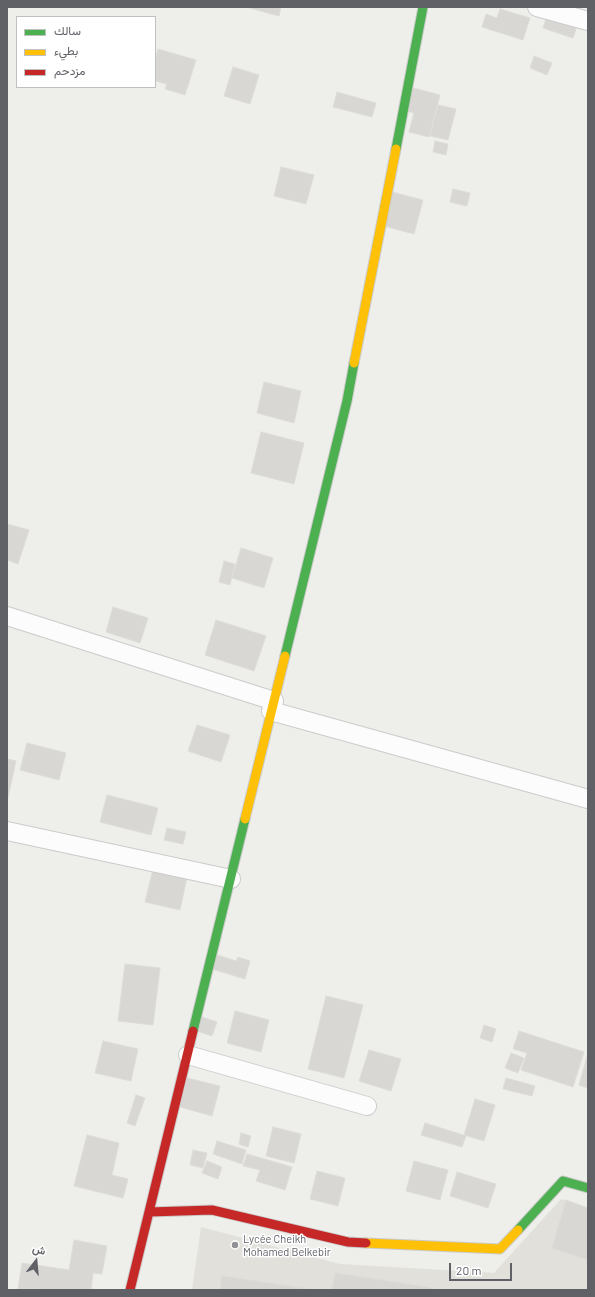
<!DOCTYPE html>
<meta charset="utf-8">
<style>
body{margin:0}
#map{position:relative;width:595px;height:1297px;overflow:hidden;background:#eeeeea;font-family:Barlow,Vazirmatn,sans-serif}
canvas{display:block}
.frame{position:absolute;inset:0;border:8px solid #5f6167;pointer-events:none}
.legend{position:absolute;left:16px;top:16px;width:140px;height:72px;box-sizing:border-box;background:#fff;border:1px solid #bfc0c2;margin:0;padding:5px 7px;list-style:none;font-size:12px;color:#5f6167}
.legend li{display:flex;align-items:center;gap:8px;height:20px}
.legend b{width:20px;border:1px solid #bfc0c2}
.north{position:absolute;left:16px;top:1241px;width:40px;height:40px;-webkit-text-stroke:3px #fff;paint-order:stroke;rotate:16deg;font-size:11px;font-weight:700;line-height:16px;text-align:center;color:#5f6167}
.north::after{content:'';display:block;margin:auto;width:14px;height:18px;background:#5f6167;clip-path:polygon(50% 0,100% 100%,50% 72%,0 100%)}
.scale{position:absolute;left:449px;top:1263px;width:63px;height:18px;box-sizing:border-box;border:2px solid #5f6167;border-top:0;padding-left:5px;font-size:12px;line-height:14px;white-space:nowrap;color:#5f6167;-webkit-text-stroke:3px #fff;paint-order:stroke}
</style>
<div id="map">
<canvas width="595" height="1297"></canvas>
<div class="frame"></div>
<ul class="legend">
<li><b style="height:5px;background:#4caf50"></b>سالك</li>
<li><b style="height:5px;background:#ffc107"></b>بطيء</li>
<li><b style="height:5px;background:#c62828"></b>مزدحم</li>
</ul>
<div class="north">ش</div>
<div class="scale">20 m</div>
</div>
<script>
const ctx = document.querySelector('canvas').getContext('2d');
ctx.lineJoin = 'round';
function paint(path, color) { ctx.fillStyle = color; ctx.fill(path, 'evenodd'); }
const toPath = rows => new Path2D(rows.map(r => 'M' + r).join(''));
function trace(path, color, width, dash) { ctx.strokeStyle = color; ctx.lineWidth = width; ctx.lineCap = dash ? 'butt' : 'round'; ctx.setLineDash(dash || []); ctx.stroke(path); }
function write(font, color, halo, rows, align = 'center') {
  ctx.font = font + ' Barlow,sans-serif'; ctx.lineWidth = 3; ctx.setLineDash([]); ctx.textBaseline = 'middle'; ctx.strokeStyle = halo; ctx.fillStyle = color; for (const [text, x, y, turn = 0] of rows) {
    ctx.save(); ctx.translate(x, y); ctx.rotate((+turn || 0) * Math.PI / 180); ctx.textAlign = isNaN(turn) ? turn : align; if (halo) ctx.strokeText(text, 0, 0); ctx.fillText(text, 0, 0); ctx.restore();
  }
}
const education = toPath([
 [561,1199,588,1208,588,1290,192,1290,201,1227,340,1264,494,1273]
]);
const building = toPath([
 [246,7,281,7,279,16,246,7],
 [500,9,530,18,523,40,482,27,486,14,497,18,500,9],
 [548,13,578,23,573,38,543,28,548,13],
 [158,49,196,60,185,95,165,89,167,84,155,81,155,59,158,49],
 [534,56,552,63,547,75,530,68,534,56],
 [233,67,259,75,250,104,224,96,233,67],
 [406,86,440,95,429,137,409,132,414,113,400,109,406,86],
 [337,92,376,103,372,117,333,107,337,92],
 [438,105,456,109,448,140,430,136,438,105],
 [435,141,448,144,446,155,433,152,435,141],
 [281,167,314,175,306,204,274,196,281,167],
 [453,189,470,193,467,206,450,202,453,189],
 [388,191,423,200,414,234,380,225,388,191],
 [264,382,301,391,294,423,257,413,264,382],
 [261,432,304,443,294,484,251,473,261,432],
 [7,524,29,530,18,564,7,560,7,524],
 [241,548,273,558,264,588,232,578,241,548],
 [224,561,235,564,230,585,219,582,224,561],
 [113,607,148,618,140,643,106,632,113,607],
 [216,620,266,636,254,671,205,655,216,620],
 [197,725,230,735,221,762,188,751,197,725],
 [27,743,66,753,59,780,20,770,27,743],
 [7,759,16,761,7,802,7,759],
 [107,795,158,808,151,835,100,822,107,795],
 [167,828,186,832,183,844,164,840,167,828],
 [153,869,187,877,180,910,145,902,153,869],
 [217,955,236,961,238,957,250,961,245,979,212,969,217,955],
 [125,964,160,968,153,1025,118,1021,125,964],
 [326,996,363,1005,344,1078,308,1069,326,996],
 [235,1011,269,1020,261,1052,227,1043,235,1011],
 [202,1017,217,1022,212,1036,197,1031,202,1017],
 [484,1025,496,1029,492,1042,480,1038,484,1025],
 [519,1031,584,1052,573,1087,521,1070,527,1053,513,1049,519,1031],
 [103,1041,138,1049,131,1081,95,1073,103,1041],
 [369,1050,401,1059,391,1091,359,1081,369,1050],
 [511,1053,524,1058,518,1073,505,1068,511,1053],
 [588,1053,588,1088,579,1085,588,1053],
 [187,1078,220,1086,212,1116,180,1107,187,1078],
 [506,1078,535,1086,532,1096,503,1089,506,1078],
 [136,1095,145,1098,135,1126,127,1123,136,1095],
 [475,1099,495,1105,484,1141,464,1135,475,1099],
 [425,1123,466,1136,462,1147,421,1135,425,1123],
 [273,1127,301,1134,294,1163,266,1156,273,1127],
 [241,1133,251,1136,248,1147,239,1144,241,1133],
 [87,1135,119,1143,112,1175,128,1179,123,1198,74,1186,87,1135],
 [217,1141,246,1150,242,1164,213,1154,217,1141],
 [193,1150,207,1153,203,1168,190,1165,193,1150],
 [247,1154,292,1167,285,1190,256,1181,260,1170,243,1166,247,1154],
 [207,1161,222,1167,218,1179,202,1173,207,1161],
 [414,1161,448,1170,440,1200,406,1191,414,1161],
 [317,1171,345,1178,338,1206,310,1199,317,1171],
 [457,1172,496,1184,488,1208,450,1196,457,1172],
 [566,1200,588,1208,588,1260,552,1248,566,1200],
 [74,1240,107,1246,102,1274,93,1273,91,1290,18,1289,22,1263,69,1270,74,1240],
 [335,1273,433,1288,433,1290,332,1290,335,1273],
 [222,1276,308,1289,308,1290,220,1290,222,1276]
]);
const street = toPath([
 [537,7,588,21],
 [7,616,274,701],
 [271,711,588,799],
 [7,831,231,879],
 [188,1055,367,1106]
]);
const fast = toPath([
 [396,149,423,7],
 [285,656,347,401,354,363],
 [193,1031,245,819],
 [518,1230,563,1181,588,1188]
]);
const slow = toPath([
 [354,363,396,149],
 [245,819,285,656],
 [366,1243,500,1249,518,1230]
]);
const jam = toPath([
 [149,1212,212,1210,348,1242,366,1243],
 [130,1290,193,1031]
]);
const markers = [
 [235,1245,4,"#919295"]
];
const poiNames = [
 ["Lycée Cheikh",243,1239],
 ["Mohamed Belkebir",243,1252]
];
paint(education, '#e1e0da');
paint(building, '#d8d7d4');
trace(building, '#dddcd9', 1);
trace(street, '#cbcccb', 20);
trace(fast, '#cacaca', 11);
trace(slow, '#cacaca', 11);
trace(jam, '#cacaca', 11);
trace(street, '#fcfcfc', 18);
trace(fast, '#4caf50', 9);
trace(slow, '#ffc107', 9);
trace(jam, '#c62828', 9);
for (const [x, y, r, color] of markers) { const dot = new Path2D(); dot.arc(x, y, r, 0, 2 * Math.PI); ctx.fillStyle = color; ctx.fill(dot); trace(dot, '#fff', 1.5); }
write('11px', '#5f6167', '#fff', poiNames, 'left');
</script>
